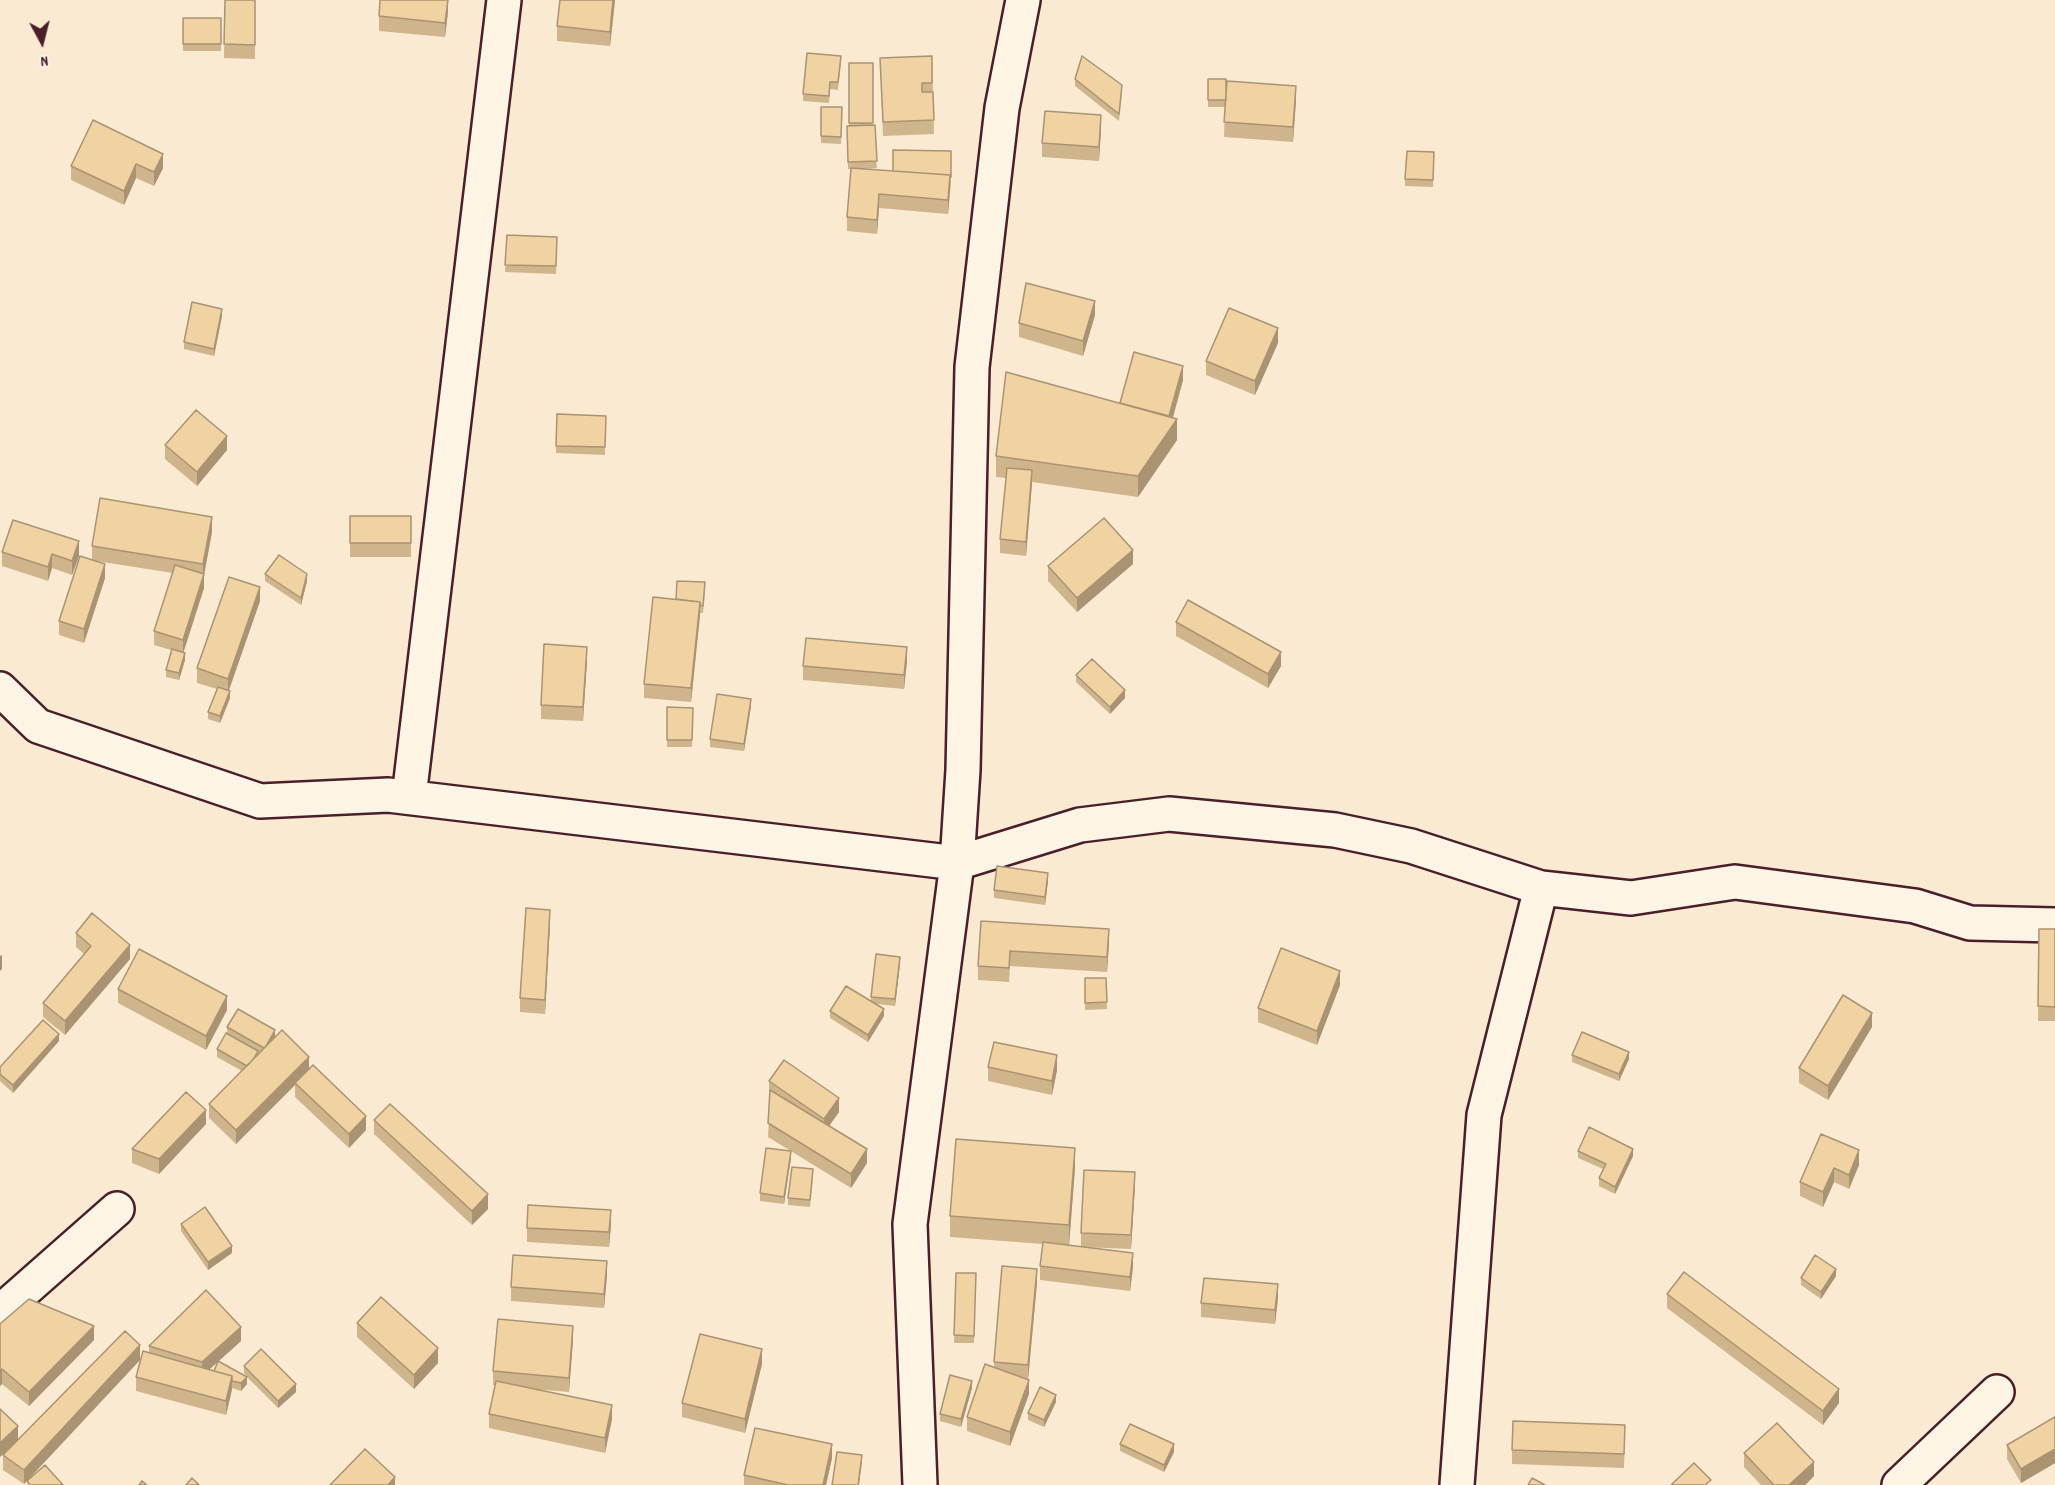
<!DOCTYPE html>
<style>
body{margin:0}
#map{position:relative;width:2055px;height:1485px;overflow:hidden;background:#f9ead1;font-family:Dekko,sans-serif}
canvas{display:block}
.north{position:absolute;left:12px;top:12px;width:60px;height:60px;-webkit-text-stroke:4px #fcf5e5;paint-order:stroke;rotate:173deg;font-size:16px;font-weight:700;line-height:24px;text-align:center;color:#4a1f2b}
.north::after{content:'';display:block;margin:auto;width:21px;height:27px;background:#4a1f2b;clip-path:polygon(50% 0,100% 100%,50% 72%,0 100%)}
</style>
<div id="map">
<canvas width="2055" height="1485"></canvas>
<div class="north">N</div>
</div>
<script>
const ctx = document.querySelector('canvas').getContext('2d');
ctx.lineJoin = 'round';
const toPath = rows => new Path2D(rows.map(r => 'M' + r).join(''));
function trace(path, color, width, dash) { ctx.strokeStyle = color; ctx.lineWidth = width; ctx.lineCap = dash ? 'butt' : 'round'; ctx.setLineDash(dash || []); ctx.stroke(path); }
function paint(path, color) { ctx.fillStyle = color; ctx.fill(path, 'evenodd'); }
const minor = toPath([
 [0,689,38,726,260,801,388,795,957,863,1080,825,1169,814,1335,830,1411,846,1541,888,1631,898,1735,882,1915,906,1970,923,2055,925],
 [409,797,504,0],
 [0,1312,117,1209],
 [920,1485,910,1224,957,863,963,770,972,367,1002,108,1023,0],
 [1457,1485,1484,1115,1541,888],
 [1899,1485,1997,1392]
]);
const wall = toPath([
 [225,0,255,0,255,59,224,58],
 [615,0,610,46,557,41,557,26],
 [448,12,445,37,379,31,379,16],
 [183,18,221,18,221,51,183,51],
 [932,56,934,134,883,136,880,58],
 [841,63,838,90,830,89,829,103,803,101,803,94],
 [849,63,873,63,873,125,877,168,864,169,893,171,951,151,951,184,948,214,879,208,877,234,847,231,847,217,851,169,848,169,847,126,849,126],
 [1075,79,1122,92,1119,121,1075,86],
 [1208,79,1226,79,1226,103,1296,100,1293,142,1224,137,1225,107,1208,107],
 [821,107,842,107,841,144,821,143],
 [93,120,163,168,154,186,136,178,124,205,71,180,71,166],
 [1101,129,1099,161,1042,157,1042,143],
 [1434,152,1433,187,1405,186,1405,179],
 [507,235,557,237,556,274,505,272],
 [1095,315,1083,356,1019,337,1019,323],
 [222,316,214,356,184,349,184,342],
 [1278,343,1255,395,1206,375,1206,361],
 [1183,380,1173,418,1177,440,1138,497,1032,482,1026,556,1000,553,1000,539,1006,478,996,477,996,456,1120,403],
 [606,416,605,455,556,453,556,446],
 [165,445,227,450,197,486,165,459],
 [350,516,411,516,411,557,350,557],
 [212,532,204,575,204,588,183,652,185,660,179,680,166,677,166,670,171,650,154,645,154,631,173,573,96,561,105,578,84,643,59,635,59,621,92,560,92,546],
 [2,552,79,556,72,575,52,568,48,581,2,566],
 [1133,564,1077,612,1048,581,1048,566],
 [265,574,307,581,301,605,265,581],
 [705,590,703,613,700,613,691,702,644,698,644,684,676,599],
 [260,601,228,691,230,698,220,723,208,719,208,712,217,689,197,683,197,668],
 [1176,622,1281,666,1268,688,1176,636],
 [587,661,583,721,541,719,541,705],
 [907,661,904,689,803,680,803,666],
 [1076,675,1125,698,1110,714,1076,682],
 [751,706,744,751,710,747,710,739],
 [667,707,693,708,692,747,667,747],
 [1048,881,1045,905,994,898,994,890],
 [981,921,1109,943,1107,972,1010,966,1009,982,978,980,978,966],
 [550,924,545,1014,520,1012,520,998],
 [2039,929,2055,929,2055,1021,2038,1021],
 [76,933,130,959,65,1035,43,1017,43,1003,84,954,76,947],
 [900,964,895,1006,877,1004,884,1016,868,1042,830,1018,830,1011,871,1001,871,997],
 [1085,978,1106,978,1107,1009,1085,1010],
 [1340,985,1317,1045,1258,1022,1258,1008],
 [118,989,227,1010,206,1050,118,1003],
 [227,1027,275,1037,309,1069,366,1130,349,1148,295,1097,295,1085,236,1144,209,1118,209,1104,242,1071,217,1057,217,1049,227,1033],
 [1872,1027,1828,1100,1799,1083,1799,1068],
 [59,1041,13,1093,0,1081,0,1067],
 [1572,1055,1629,1059,1619,1081,1572,1062],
 [988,1067,1057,1070,1052,1095,988,1081],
 [769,1081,839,1112,829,1126,867,1163,851,1188,768,1137,770,1095,769,1095],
 [374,1120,488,1209,472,1225,374,1134],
 [206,1124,159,1174,132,1163,132,1149],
 [1859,1150,1859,1165,1849,1189,1834,1182,1823,1207,1800,1196,1800,1182],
 [1578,1151,1633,1156,1615,1194,1599,1186,1599,1178,1603,1169,1578,1158],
 [791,1158,784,1204,760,1201,760,1193],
 [1075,1168,1069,1245,1133,1267,1130,1291,1040,1280,1040,1266,1043,1244,950,1237,950,1216],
 [813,1176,810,1207,788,1205,788,1198],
 [1135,1186,1131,1249,1081,1247,1081,1233],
 [181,1224,232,1253,208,1270,181,1231],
 [611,1224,609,1247,527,1242,527,1228],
 [956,1273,976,1273,974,1343,954,1343],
 [607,1276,604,1308,511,1301,511,1287],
 [1836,1276,1821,1299,1801,1285,1801,1278],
 [1037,1283,1028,1379,1029,1394,1010,1446,967,1431,967,1417,994,1368,994,1362],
 [1667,1294,1839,1403,1823,1425,1667,1308],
 [1278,1298,1275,1324,1201,1317,1201,1303],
 [357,1323,438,1363,414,1389,357,1337],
 [0,1324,94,1340,29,1406,2,1384,0,1386],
 [573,1340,569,1392,534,1389,612,1419,605,1453,489,1428,489,1414,495,1385,493,1385,493,1371],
 [241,1341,219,1361,247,1377,244,1373,244,1366,296,1392,278,1408,247,1377,247,1384,241,1391,232,1388,226,1415,136,1391,136,1377,149,1353,149,1346],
 [217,1362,214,1371,209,1370],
 [140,1360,24,1484,3,1470,3,1455],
 [762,1364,745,1433,682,1417,682,1403],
 [972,1388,961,1427,940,1421,940,1414],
 [1056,1402,1044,1427,1028,1420,1028,1413],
 [2055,1417,2055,1463,2021,1483,2007,1459,2007,1445],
 [1625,1439,1624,1468,1512,1464,1512,1450],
 [1120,1444,1174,1452,1164,1472,1120,1451],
 [1744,1453,1814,1476,1805,1485,1761,1485,1744,1467],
 [832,1458,826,1485,744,1485,744,1475]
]);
const shadedWall = toPath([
 [448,0,448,12,445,37,445,23],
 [613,0,615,0,610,46,610,32],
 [1296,86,1296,100,1293,142,1293,127],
 [1101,115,1101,129,1099,161,1099,147],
 [163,154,163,168,154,186,154,172],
 [136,164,136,178,124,205,124,191],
 [950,175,950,189,948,214,948,200],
 [879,194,879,208,877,234,877,220],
 [1095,301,1095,315,1083,356,1083,341],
 [222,309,222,316,214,356,214,349],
 [1278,328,1278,343,1255,395,1255,381],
 [1183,366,1183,380,1169,431,1169,416],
 [1177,419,1177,440,1138,497,1138,476],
 [227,436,227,450,197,486,197,472],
 [1032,470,1032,484,1026,556,1026,542],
 [212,517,212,532,204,575,204,588,183,654,183,640,203,575,203,564],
 [79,541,79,556,72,575,72,561],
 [1133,550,1133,564,1077,612,1077,598],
 [52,554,52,568,48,581,48,567],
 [105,564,105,578,84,643,84,629],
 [307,574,307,581,301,605,301,598],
 [260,587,260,601,228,693,228,679],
 [700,602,700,616,691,702,691,688],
 [587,647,587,661,583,721,583,707],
 [907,647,907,661,904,689,904,675],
 [1281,652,1281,666,1268,688,1268,674],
 [185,653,185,660,179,680,179,673],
 [1125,690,1125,698,1110,714,1110,707],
 [230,691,230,698,220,723,220,716],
 [751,699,751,706,744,751,744,744],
 [1048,873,1048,881,1045,905,1045,897],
 [550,910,550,924,545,1014,545,1000],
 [1109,929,1109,943,1107,972,1107,957],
 [130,945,130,959,65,1035,65,1021],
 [2,955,2,969,0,971,0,956],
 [900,957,900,964,895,1006,895,999],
 [1340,971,1340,985,1317,1045,1317,1031],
 [227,996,227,1010,206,1050,206,1036],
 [884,1009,884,1016,868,1042,868,1035],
 [1872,1013,1872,1027,1828,1100,1828,1086],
 [275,1030,275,1037,265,1049],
 [59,1034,59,1041,13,1093,13,1085],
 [1629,1052,1629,1059,1619,1081,1619,1074],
 [1057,1055,1057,1070,1052,1095,1052,1081],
 [309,1057,309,1071,236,1144,236,1130],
 [839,1098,839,1112,824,1133,824,1119],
 [206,1110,206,1124,159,1174,159,1159],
 [366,1116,366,1130,349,1148,349,1134],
 [1075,1148,1075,1168,1069,1246,1069,1225],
 [867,1149,867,1163,851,1188,851,1174],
 [1633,1149,1633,1156,1615,1194,1615,1187],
 [1859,1150,1859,1165,1849,1189,1849,1175],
 [791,1151,791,1158,784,1204,784,1197],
 [1834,1168,1834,1182,1823,1207,1823,1192],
 [1135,1172,1135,1186,1131,1249,1131,1235],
 [488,1194,488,1209,472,1225,472,1211],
 [611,1210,611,1224,609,1247,609,1232],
 [232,1246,232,1253,208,1270,208,1262],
 [1133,1253,1133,1267,1130,1291,1130,1277],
 [607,1261,607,1276,604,1308,604,1294],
 [1037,1269,1037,1283,1028,1380,1028,1365],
 [1836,1269,1836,1276,1821,1299,1821,1292],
 [1278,1284,1278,1298,1275,1324,1275,1310],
 [94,1326,94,1340,29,1406,29,1392],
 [573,1326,573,1340,569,1392,569,1378],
 [241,1327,241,1341,202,1376,202,1362],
 [140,1345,140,1360,24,1484,24,1470],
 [438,1348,438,1363,414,1389,414,1375],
 [762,1349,762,1364,745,1433,745,1419],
 [2,1369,2,1384,0,1386,0,1371],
 [232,1376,232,1390,226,1415,226,1401],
 [247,1377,247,1384,241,1391,241,1383],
 [1029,1380,1029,1394,1010,1446,1010,1432],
 [972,1381,972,1388,961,1427,961,1419],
 [296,1384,296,1392,278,1408,278,1401],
 [1839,1389,1839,1403,1823,1425,1823,1411],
 [1056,1395,1056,1402,1044,1427,1044,1420],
 [612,1405,612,1419,605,1453,605,1438],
 [18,1426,18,1440,0,1457,0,1443],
 [832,1444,832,1458,826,1485,823,1485],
 [1174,1444,1174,1452,1164,1472,1164,1465],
 [2055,1449,2055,1463,2021,1483,2021,1469],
 [862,1455,862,1462,859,1485,858,1485],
 [1814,1462,1814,1476,1805,1485,1789,1485],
 [395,1477,395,1485,388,1485]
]);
const building = toPath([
 [225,0,255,0,255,45,224,44,225,0],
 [380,0,448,0,445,23,379,16,380,0],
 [560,0,613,0,610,32,557,26,560,0],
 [183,18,221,18,221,44,183,44,183,18],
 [807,53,841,56,838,82,830,82,829,96,803,94,807,53],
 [932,56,932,83,922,83,922,92,933,92,934,120,883,122,880,58,932,56],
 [1082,56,1122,85,1119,114,1075,79,1082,56],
 [849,63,873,63,873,123,849,123,849,63],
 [1208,79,1226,79,1226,100,1208,100,1208,79],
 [1227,81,1296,86,1293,127,1224,122,1227,81],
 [821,107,842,107,841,137,821,136,821,107],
 [1045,111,1101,115,1099,147,1042,143,1045,111],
 [93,120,163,154,154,172,136,164,124,191,71,166,93,120],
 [875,125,877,161,848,162,847,126,875,125],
 [893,150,951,151,951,177,950,175,893,171,893,150],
 [1407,151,1434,152,1433,180,1405,179,1407,151],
 [851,168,950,175,948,200,879,194,877,220,847,217,851,168],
 [507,235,557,237,556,266,505,265,507,235],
 [1026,283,1095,301,1083,341,1019,323,1026,283],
 [192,302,222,309,214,349,184,342,192,302],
 [1229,308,1278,328,1255,381,1206,361,1229,308],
 [1134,352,1183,366,1169,416,1120,403,1134,352],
 [1006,372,1177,419,1138,476,996,456,1006,372],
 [196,410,227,436,197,472,165,445,196,410],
 [557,414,606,416,605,447,556,446,557,414],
 [1007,468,1032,470,1026,542,1000,539,1007,468],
 [100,498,212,517,203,564,92,546,100,498],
 [350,516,411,516,411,543,350,543,350,516],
 [1104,518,1133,550,1077,598,1048,566,1104,518],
 [13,520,79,541,72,561,52,554,48,567,2,552,13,520],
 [279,555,307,574,301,598,265,574,279,555],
 [80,556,105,564,84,629,59,621,80,556],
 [175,565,204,574,183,640,154,631,175,565],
 [229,577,260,587,228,679,197,668,229,577],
 [677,581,705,582,703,606,700,605,700,602,676,599,677,581],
 [653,597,700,602,691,688,644,684,653,597],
 [1188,600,1281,652,1268,674,1176,622,1188,600],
 [806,638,907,647,904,675,803,666,806,638],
 [544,644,587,647,583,707,541,705,544,644],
 [172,649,185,653,179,673,166,670,172,649],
 [1092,659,1125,690,1110,707,1076,675,1092,659],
 [218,687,230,691,220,716,208,712,218,687],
 [717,694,751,699,744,744,710,739,717,694],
 [667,707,693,708,692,740,667,740,667,707],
 [997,866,1048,873,1045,897,994,890,997,866],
 [526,908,550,910,545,1000,520,998,526,908],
 [92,913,130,945,65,1021,43,1003,91,946,76,933,92,913],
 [981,921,1109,929,1107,957,1010,951,1009,968,978,966,981,921],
 [2039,929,2055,929,2055,1007,2038,1006,2039,929],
 [1281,948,1340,971,1317,1031,1258,1008,1281,948],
 [139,949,227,996,206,1036,118,989,139,949],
 [876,954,900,957,895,999,871,997,876,954],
 [1085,978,1106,978,1107,1002,1085,1003,1085,978],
 [846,986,884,1009,868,1035,830,1011,846,986],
 [1843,995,1872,1013,1828,1086,1799,1068,1843,995],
 [238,1009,275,1030,266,1046,264,1048,227,1027,238,1009],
 [43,1020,59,1034,13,1085,0,1074,0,1067,43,1020],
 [282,1030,309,1057,236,1130,209,1104,282,1030],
 [1582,1032,1629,1052,1619,1074,1572,1055,1582,1032],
 [226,1033,258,1051,254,1058,247,1066,217,1049,226,1033],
 [994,1042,1057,1055,1052,1081,988,1067,994,1042],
 [784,1060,839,1098,824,1119,769,1081,784,1060],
 [313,1065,366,1116,349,1134,295,1083,313,1065],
 [770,1090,867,1149,851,1174,768,1123,770,1090],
 [186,1092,206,1110,159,1159,132,1149,186,1092],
 [390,1104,488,1194,472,1211,374,1120,390,1104],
 [1589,1127,1633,1149,1615,1187,1599,1178,1606,1164,1578,1151,1589,1127],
 [1821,1134,1859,1150,1849,1175,1834,1168,1823,1192,1800,1182,1821,1134],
 [956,1139,1075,1148,1069,1225,950,1216,956,1139],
 [766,1148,791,1151,784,1197,760,1193,766,1148],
 [792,1167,813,1169,810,1200,788,1198,792,1167],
 [1084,1170,1135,1172,1131,1235,1081,1233,1084,1170],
 [528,1205,611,1210,609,1232,527,1228,528,1205],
 [205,1207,232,1246,208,1262,181,1224,205,1207],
 [1043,1242,1133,1253,1130,1277,1040,1266,1043,1242],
 [513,1255,607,1261,604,1294,511,1287,513,1255],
 [1815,1255,1836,1269,1821,1292,1801,1278,1815,1255],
 [1002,1266,1037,1269,1028,1365,994,1362,1002,1266],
 [1684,1272,1839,1389,1823,1411,1667,1294,1684,1272],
 [956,1273,976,1273,974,1336,954,1335,956,1273],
 [1204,1278,1278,1284,1275,1310,1201,1303,1204,1278],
 [206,1290,241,1327,202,1362,149,1346,206,1290],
 [381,1297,438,1348,414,1375,357,1323,381,1297],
 [29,1299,94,1326,29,1392,2,1369,0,1371,0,1324,29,1299],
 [498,1319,573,1326,569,1378,493,1371,498,1319],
 [125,1331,140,1345,24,1470,3,1455,125,1331],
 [700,1334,762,1349,745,1419,682,1403,700,1334],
 [261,1349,296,1384,278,1401,244,1366,261,1349],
 [143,1351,232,1376,226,1401,136,1377,143,1351],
 [218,1361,247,1377,241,1383,232,1381,232,1376,214,1371,218,1361],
 [985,1364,1029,1380,1010,1432,967,1417,985,1364],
 [950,1375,972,1381,961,1419,940,1414,950,1375],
 [496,1381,612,1405,605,1438,489,1414,496,1381],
 [1040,1387,1056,1395,1044,1420,1028,1413,1040,1387],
 [0,1409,18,1426,0,1443,0,1409],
 [2055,1417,2055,1449,2021,1469,2007,1445,2055,1417],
 [1513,1421,1625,1425,1624,1454,1512,1450,1513,1421],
 [1777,1423,1814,1462,1789,1485,1774,1485,1744,1453,1777,1423],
 [1130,1424,1174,1444,1164,1465,1120,1444,1130,1424],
 [755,1428,832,1444,823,1485,788,1485,744,1475,755,1428],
 [365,1449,395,1477,388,1485,330,1485,365,1449],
 [837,1452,862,1455,858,1485,832,1485,837,1452],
 [1694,1463,1711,1480,1705,1485,1671,1485,1694,1463],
 [45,1465,63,1485,30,1485,27,1481,45,1465],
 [192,1478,199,1485,186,1485,192,1478],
 [1532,1478,1545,1485,1528,1485,1532,1478],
 [142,1481,147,1485,139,1485,142,1481]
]);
trace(minor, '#4a1f2b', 38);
trace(minor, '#fcf5e5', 33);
paint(wall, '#cfb58c');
paint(shadedWall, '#a99372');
paint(building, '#f1d2a3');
trace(building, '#a99372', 1.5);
</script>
